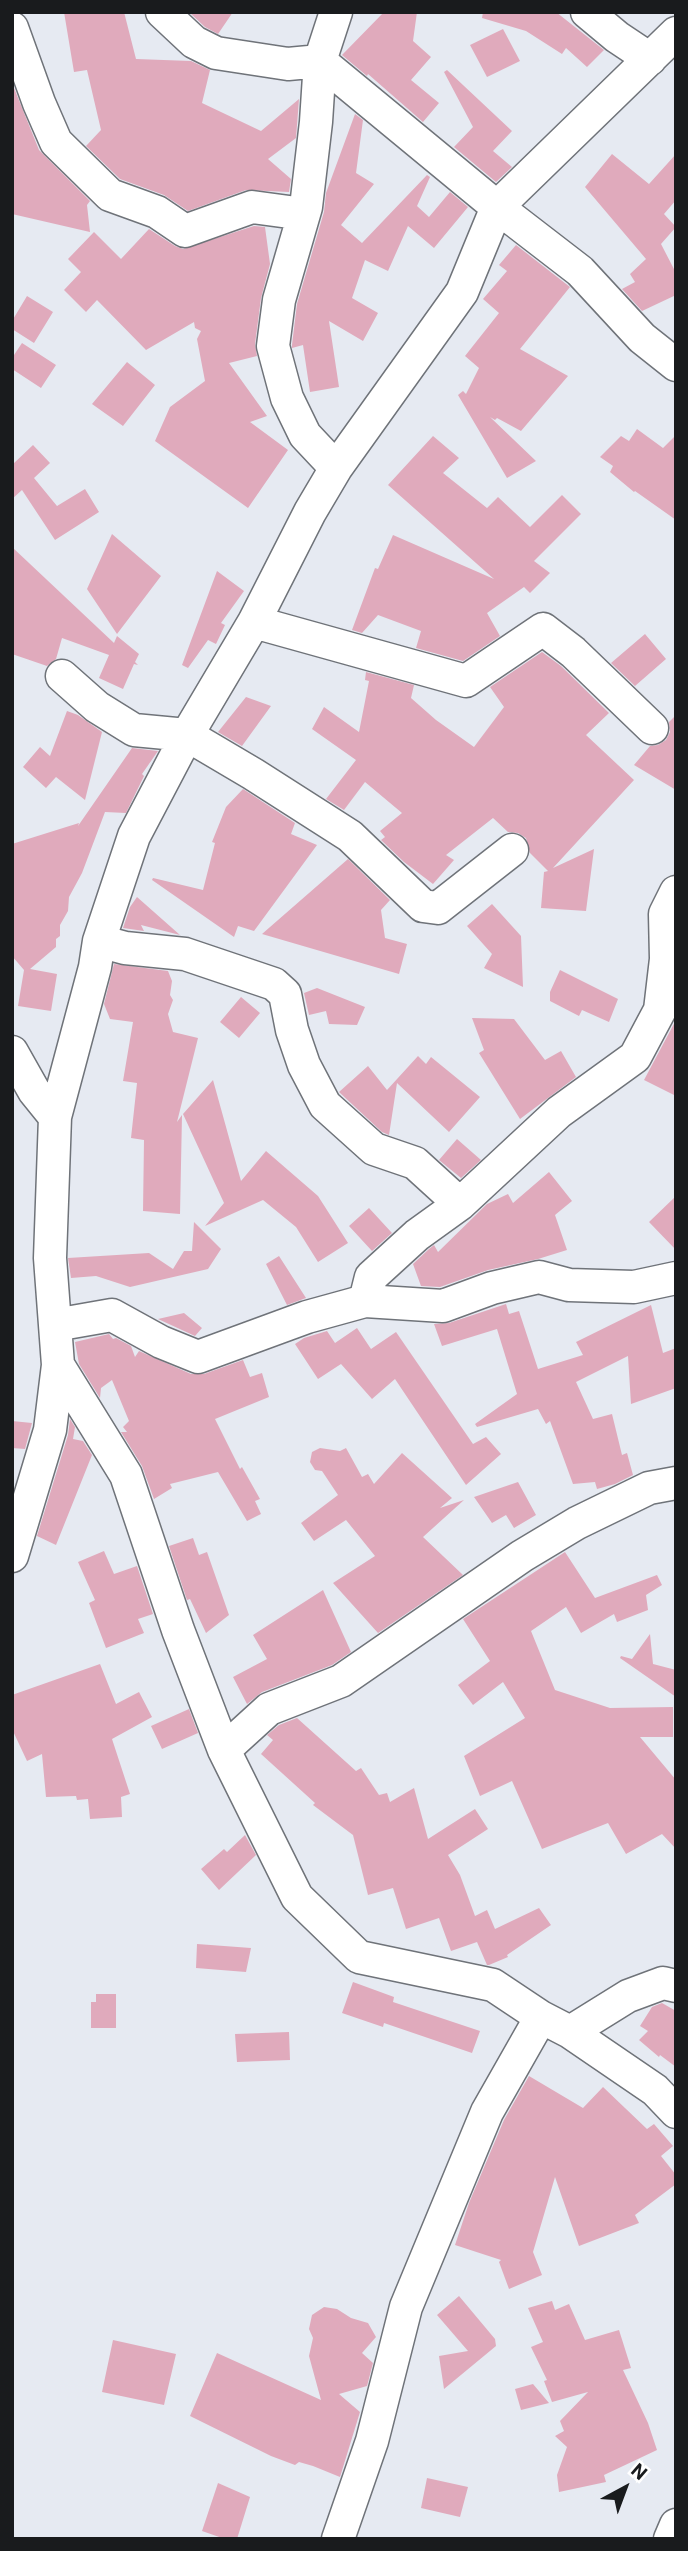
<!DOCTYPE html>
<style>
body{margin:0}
#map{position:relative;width:688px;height:2551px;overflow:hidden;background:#e6eaf2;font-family:Roboto,sans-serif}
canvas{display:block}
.frame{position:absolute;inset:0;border:14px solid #191b1d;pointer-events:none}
.north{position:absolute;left:590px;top:2453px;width:70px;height:70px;-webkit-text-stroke:5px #fff;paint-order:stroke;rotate:41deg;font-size:19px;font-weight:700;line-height:28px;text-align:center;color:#191b1d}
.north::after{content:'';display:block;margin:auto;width:24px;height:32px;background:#191b1d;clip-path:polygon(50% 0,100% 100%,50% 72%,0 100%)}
</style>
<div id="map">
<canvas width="688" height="2551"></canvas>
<div class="frame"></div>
<div class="north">N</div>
</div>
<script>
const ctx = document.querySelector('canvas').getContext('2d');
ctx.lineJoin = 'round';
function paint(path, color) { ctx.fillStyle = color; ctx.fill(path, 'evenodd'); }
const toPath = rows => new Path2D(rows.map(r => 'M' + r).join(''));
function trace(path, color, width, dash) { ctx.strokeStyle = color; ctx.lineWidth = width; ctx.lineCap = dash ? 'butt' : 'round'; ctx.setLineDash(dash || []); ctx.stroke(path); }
const building = toPath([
 [64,12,124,12,136,59,191,61,210,70,202,103,261,131,299,99,296,138,268,159,291,179,289,192,246,190,188,211,164,195,120,179,86,146,101,130,87,70,74,72],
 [189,12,233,12,218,34,205,27],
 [384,12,417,12,413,41,431,57,411,80,439,103,423,122,368,74,367,76,342,55],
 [483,12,556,12,604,50,587,67,566,48,562,54,526,31,482,18],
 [503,29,520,61,487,77,470,45],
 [447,70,512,131,493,151,512,167,496,182,454,147,473,127,444,72],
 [12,83,39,150,90,201,87,205,90,232,12,214],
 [355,114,363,120,356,173,374,184,341,225,362,243,427,175,430,177,417,206,429,217,450,192,468,207,434,248,408,226,388,271,365,260,352,298,378,313,363,341,329,321,339,387,310,392,303,345,292,348,292,345,297,304,324,212,326,193],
 [612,154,649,184,676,154,676,200,664,214,676,227,661,244,676,273,676,295,642,311,622,289,635,282,630,274,646,259,585,187],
 [254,226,265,227,270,264,261,298,255,344,257,356,229,363,267,416,250,422,288,450,248,508,155,441,170,407,205,381,197,339,201,331,195,328,194,322,146,350,97,300,86,312,64,290,81,272,68,259,94,232,121,259,149,229,175,246,183,249],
 [516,245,570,287,520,349,568,376,521,431,497,418,495,420,490,417,536,461,507,478,458,395,463,391,466,394,479,368,465,356,499,313,483,299,507,271,499,265],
 [27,296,53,312,34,343,12,329,12,321],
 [22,343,56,365,41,388,12,369,12,358],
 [127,362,155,385,123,426,92,404],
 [637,429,663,448,676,435,676,520,635,491,634,492,610,472,613,466,600,457,621,436,629,441],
 [433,436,459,458,443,473,487,508,498,497,530,527,562,495,581,514,534,561,550,573,530,593,524,587,487,613,500,636,463,661,416,648,421,631,378,615,362,633,352,630,375,568,378,569,393,535,494,579,388,485],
 [33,445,50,463,34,478,57,506,85,489,99,512,55,540,22,490,12,499,12,465],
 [112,534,161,576,117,634,87,589],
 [12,547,114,643,117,636,139,654,135,662,138,665,134,664,123,689,99,678,109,655,62,638,56,659,47,666,12,654],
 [217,571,244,591,221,623,225,625,216,644,208,640,188,668,182,665],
 [645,634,666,659,635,686,611,663],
 [542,652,561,666,609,713,586,735,634,780,553,868,594,849,586,911,541,908,544,872,548,871,530,853,526,838,518,833,508,832,493,818,446,855,454,860,433,884,404,862,381,840,385,837,380,831,402,813,365,782,344,810,326,799,356,760,312,729,324,707,359,732,369,681,365,680,366,672,414,685,411,698,436,720,474,747,504,707,490,687],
 [246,697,271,706,242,746,218,732],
 [67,711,78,715,102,732,85,800,56,777,46,788,23,767,40,747,50,756],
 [676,715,676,790,634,765,650,746,658,745,666,740,670,732,669,722],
 [132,748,158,751,142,774,144,776,126,813,105,812,82,873,69,897,68,911,60,925,60,936,56,939,56,947,30,969,57,974,51,1011,18,1006,24,970,12,956,12,844,79,823,78,826],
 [243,789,295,823,291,834,317,845,254,931,238,926,234,937,152,880,153,878,203,890,215,843,212,842,226,807],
 [348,859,390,900,381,910,385,938,407,944,399,974,262,934],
 [137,897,180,935,141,925,144,931,123,928,130,907],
 [492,904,521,936,523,987,484,968,492,954,467,926],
 [114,964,168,971,172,981,170,995,173,1000,168,1014,173,1032,198,1038,177,1122,182,1115,180,1214,143,1211,144,1140,131,1138,137,1083,123,1081,133,1022,110,1019,104,1004],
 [560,970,618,999,609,1022,582,1010,579,1016,550,1001,550,992],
 [317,988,365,1007,357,1025,329,1024,326,1011,309,1015,304,993],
 [241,997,260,1013,239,1038,220,1022],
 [472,1018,514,1019,545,1060,561,1051,576,1077,520,1119,479,1053,484,1050],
 [676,1020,676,1096,644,1080],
 [418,1056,426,1064,431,1057,480,1097,449,1132,397,1083,389,1135,382,1132,339,1092,368,1066,387,1090],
 [213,1080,241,1181,266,1151,318,1196,348,1243,318,1262,296,1227,263,1200,205,1226,224,1203,183,1114],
 [457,1139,481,1160,461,1178,439,1160],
 [549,1172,572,1201,555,1215,567,1250,538,1259,488,1270,440,1287,421,1286,413,1264,429,1249,434,1245,438,1252,487,1204,508,1194,513,1203],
 [676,1196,676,1250,649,1222],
 [369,1208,392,1233,372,1251,349,1226],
 [194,1222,221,1249,208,1269,130,1287,96,1276,71,1278,68,1258,149,1253,173,1269,184,1251,192,1251],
 [279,1256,306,1298,287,1305,266,1264],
 [506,1304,509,1314,519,1311,538,1369,583,1355,576,1342,651,1305,663,1353,676,1348,676,1388,631,1404,628,1356,576,1382,593,1419,612,1414,622,1455,627,1453,633,1475,615,1484,597,1489,595,1482,573,1484,550,1421,546,1424,538,1409,477,1427,475,1424,517,1394,497,1329,442,1346,434,1324,449,1323],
 [184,1313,202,1328,195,1336,158,1319],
 [357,1328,371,1349,396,1332,473,1444,486,1437,501,1454,466,1485,395,1379,372,1399,341,1364,318,1379,295,1344,304,1338,327,1331,335,1343],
 [109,1334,113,1339,116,1338,131,1346,135,1357,139,1351,191,1374,204,1374,243,1360,250,1377,262,1373,269,1397,215,1419,240,1469,242,1467,260,1499,255,1501,261,1514,247,1521,218,1472,170,1484,172,1488,154,1499,142,1466,121,1432,127,1432,123,1427,129,1421,112,1380,101,1388,100,1398,79,1364,75,1342],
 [70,1419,75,1427,73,1439,83,1441,92,1455,56,1545,37,1536,68,1435],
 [12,1421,32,1423,25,1449,12,1448],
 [320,1448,340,1451,346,1448,362,1477,368,1474,374,1484,402,1453,452,1498,440,1508,464,1500,423,1537,463,1575,378,1633,333,1583,375,1556,346,1520,314,1541,301,1523,338,1495,322,1471,315,1470,310,1462,312,1452],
 [518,1482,536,1515,514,1528,506,1515,492,1523,474,1497],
 [193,1538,199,1555,207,1552,229,1615,206,1633,190,1599,187,1600,169,1546],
 [104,1551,114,1574,137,1566,153,1614,138,1619,144,1633,106,1648,89,1603,95,1600,78,1562],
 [565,1552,595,1598,657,1575,662,1585,646,1595,648,1610,617,1622,614,1614,581,1633,566,1607,531,1631,555,1690,610,1708,673,1707,673,1737,640,1737,676,1780,676,1849,662,1834,626,1854,608,1823,542,1849,512,1781,480,1796,464,1756,525,1718,503,1682,473,1705,458,1685,490,1661,463,1619],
 [323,1590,351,1652,332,1665,262,1692,247,1704,233,1677,267,1659,253,1635],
 [650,1634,653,1664,676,1670,676,1697,620,1658,621,1656,632,1659],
 [100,1664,116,1704,139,1692,152,1717,112,1739,130,1794,121,1797,122,1817,90,1819,88,1799,77,1800,76,1796,46,1797,42,1754,27,1761,12,1729,12,1695],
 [189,1709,198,1733,162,1749,151,1726],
 [297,1718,356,1771,361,1768,379,1795,387,1793,390,1802,414,1788,428,1839,475,1809,488,1829,448,1855,460,1875,475,1916,487,1910,495,1929,539,1908,551,1925,507,1955,508,1957,489,1965,487,1965,477,1942,451,1951,439,1918,406,1929,393,1888,368,1895,353,1835,313,1805,315,1803,261,1754,273,1740,267,1735,279,1725],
 [245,1835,256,1855,219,1890,201,1869,224,1849,227,1852],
 [197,1944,251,1948,246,1972,196,1968],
 [353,1982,394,1997,393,2002,480,2031,472,2053,384,2023,383,2027,342,2013],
 [96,1994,116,1994,116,2028,91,2028,91,2002,96,2002],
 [662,2003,676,2011,676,2067,660,2055,659,2057,639,2040,648,2031,640,2026,652,2007],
 [289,2032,290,2060,237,2062,235,2034],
 [529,2076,583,2108,603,2087,647,2129,654,2124,673,2146,661,2156,676,2175,676,2184,635,2215,639,2223,579,2246,555,2177,533,2252,542,2275,509,2289,499,2262,501,2260,455,2245,469,2203,504,2120],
 [459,2296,495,2339,496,2346,444,2389,439,2356,468,2351,437,2315],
 [552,2301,555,2310,569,2304,585,2340,619,2330,631,2368,623,2370,648,2423,657,2450,604,2475,606,2482,559,2492,557,2475,567,2447,555,2436,564,2431,560,2421,588,2392,552,2402,544,2381,547,2380,531,2347,543,2342,528,2308],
 [324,2307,337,2309,351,2318,368,2323,376,2337,362,2353,373,2363,367,2386,339,2394,360,2412,340,2477,313,2466,299,2462,295,2465,271,2456,190,2416,217,2353,321,2400,309,2356,313,2338,309,2329,312,2315],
 [113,2340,176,2354,164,2405,102,2392],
 [533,2384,549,2403,521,2410,515,2389],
 [427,2478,468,2487,460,2517,421,2508],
 [218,2483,250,2497,237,2539,225,2539,202,2531]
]);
const minor = toPath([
 [162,12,194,42,216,53,288,64,320,61,497,207,580,271,642,338,676,365],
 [587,12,617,37,650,59],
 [12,28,39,103,56,142,110,195,157,212,185,231,252,207,304,214],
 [676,33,497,207,462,292,336,468,310,512,254,622,187,735,134,836,99,941,95,967,55,1117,50,1258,58,1365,126,1475,178,1630,224,1750,297,1897,359,1957,493,1985,541,2017,570,2032,655,2090,676,2112],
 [336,468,305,435,287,398,273,346,279,300,306,207,316,122,320,61,336,12],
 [254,622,466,681,543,629,573,652,652,728],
 [62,676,97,707,134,730,187,735,253,774,350,836,423,906,438,908,512,850],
 [99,941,125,948,185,954,274,984,285,994,292,1030,304,1065,325,1105,374,1149,415,1163,460,1204],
 [12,1052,34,1091,55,1117],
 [365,1301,443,1306,492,1288,539,1277,569,1285,634,1287,676,1278],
 [55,1325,112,1315,161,1342,198,1357,307,1317,365,1301,371,1277,417,1235,460,1204,559,1112,635,1057,660,1010,666,959,665,914,676,892],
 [12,1556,50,1430,58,1365],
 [224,1750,269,1709,341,1681,522,1556,577,1523,649,1488,676,1483],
 [570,2032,628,1996,663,1983,676,1986],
 [338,2539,372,2441,406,2307,487,2112,541,2017],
 [670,2539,676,2525]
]);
paint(building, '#e0aabc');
trace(minor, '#6f7379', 35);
trace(minor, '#fff', 32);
</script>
